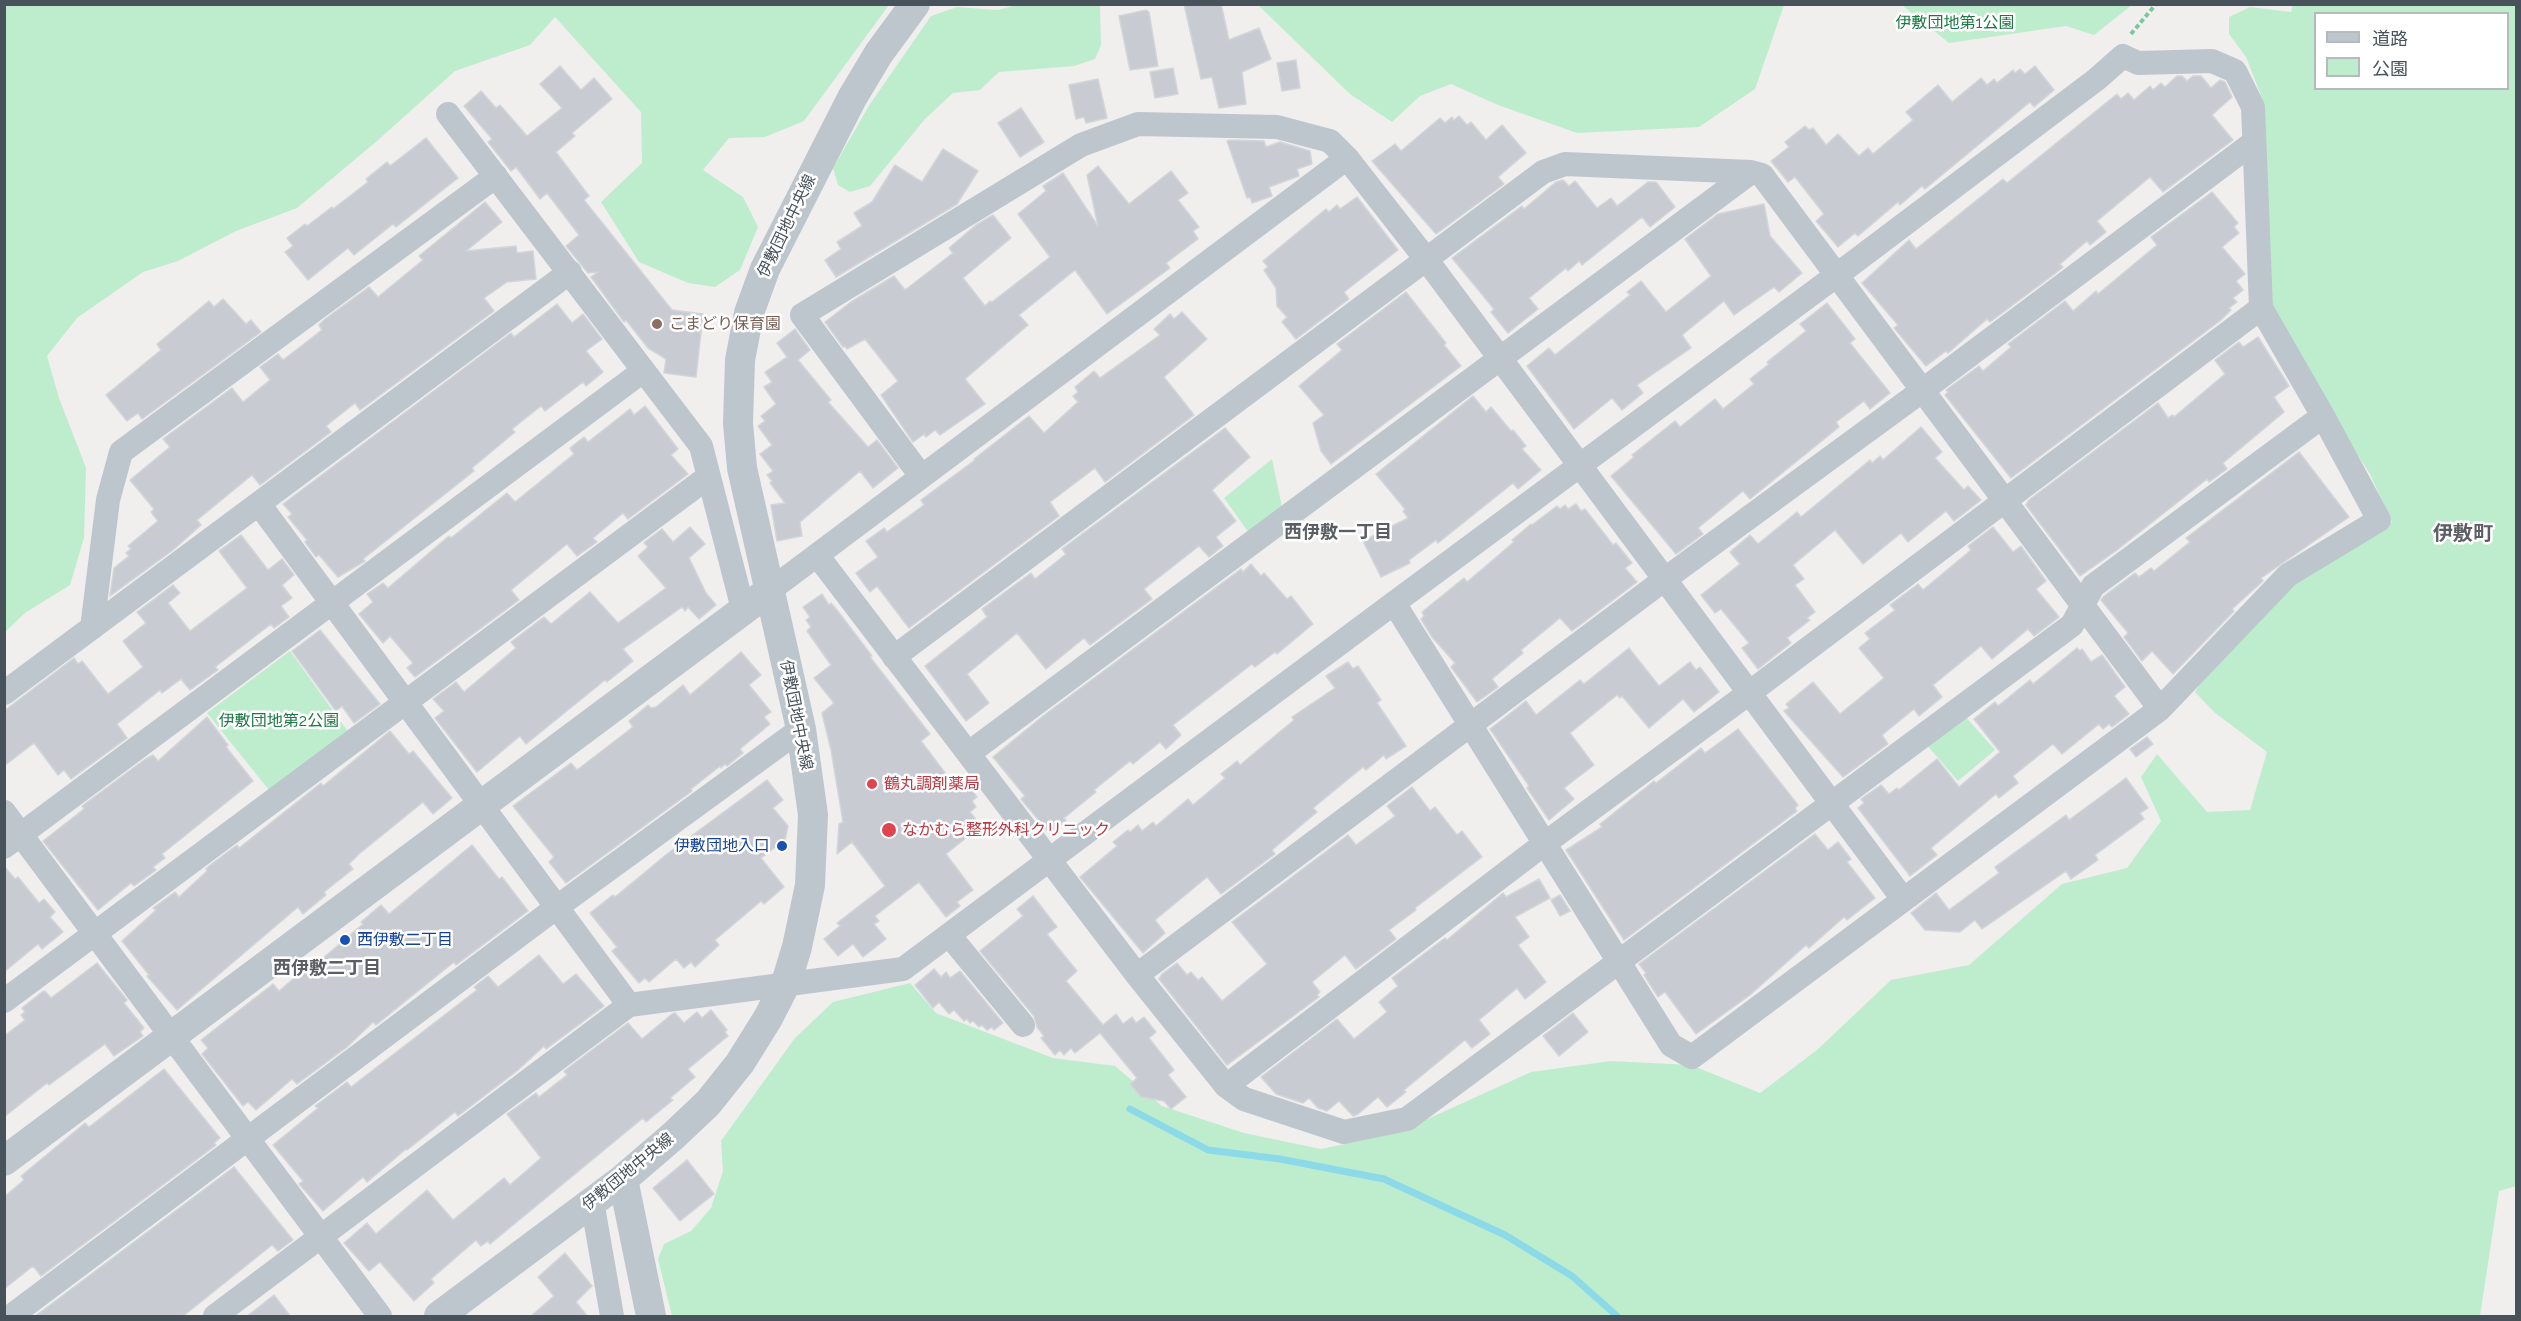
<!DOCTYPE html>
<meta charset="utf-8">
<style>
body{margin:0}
#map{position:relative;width:2521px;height:1321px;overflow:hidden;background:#f1eeee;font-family:Raleway,"Noto Sans JP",sans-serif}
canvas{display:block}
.frame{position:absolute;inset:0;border:6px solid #47525b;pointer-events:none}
.legend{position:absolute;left:2314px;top:12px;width:195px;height:78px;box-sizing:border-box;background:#fff;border:2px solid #b5babd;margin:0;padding:8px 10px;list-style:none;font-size:18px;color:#47525b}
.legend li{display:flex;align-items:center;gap:12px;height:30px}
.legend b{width:30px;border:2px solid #b5babd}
</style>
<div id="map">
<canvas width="2521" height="1321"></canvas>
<div class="frame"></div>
<ul class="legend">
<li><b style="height:8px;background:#bdc6cd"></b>道路</li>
<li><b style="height:16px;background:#beedcd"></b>公園</li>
</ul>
</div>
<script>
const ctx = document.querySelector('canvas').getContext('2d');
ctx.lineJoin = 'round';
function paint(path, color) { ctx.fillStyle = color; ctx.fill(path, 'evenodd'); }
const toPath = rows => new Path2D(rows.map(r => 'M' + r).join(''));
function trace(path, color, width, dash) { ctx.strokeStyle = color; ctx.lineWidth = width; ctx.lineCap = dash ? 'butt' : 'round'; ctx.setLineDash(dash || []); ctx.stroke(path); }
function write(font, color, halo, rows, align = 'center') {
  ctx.font = font + ' Raleway,"Noto Sans JP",sans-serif'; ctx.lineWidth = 5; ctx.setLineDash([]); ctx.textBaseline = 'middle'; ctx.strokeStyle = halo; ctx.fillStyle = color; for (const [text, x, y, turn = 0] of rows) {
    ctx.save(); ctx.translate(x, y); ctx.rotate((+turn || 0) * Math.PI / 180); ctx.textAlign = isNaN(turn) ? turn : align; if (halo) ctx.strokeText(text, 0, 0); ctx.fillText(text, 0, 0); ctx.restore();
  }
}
const green = toPath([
 [5,4,889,4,889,5,804,121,765,137,729,138,703,170,743,197,758,227,740,270,715,287,688,283,639,262,601,202,642,163,641,112,555,17,530,45,455,71,377,141,297,208,236,231,178,261,143,272,77,318,47,356,59,398,86,468,84,538,70,585,25,613,5,632],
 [2293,4,2516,5,2516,1186,2499,1191,2480,1316,672,1316,658,1259,664,1244,691,1231,711,1208,723,1171,721,1141,795,1038,833,1002,910,983,936,1013,1053,1058,1115,1066,1162,1106,1244,1133,1321,1149,1364,1140,1410,1127,1531,1072,1611,1061,1691,1065,1760,1093,1817,1050,1891,980,1969,965,2062,884,2127,868,2161,821,2141,777,2157,754,2207,812,2250,810,2267,752,2214,712,2195,692,2204,677,2296,581,2392,522,2370,474,2317,392,2269,301,2264,103,2246,57,2229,34,2229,17,2250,7,2291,12],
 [2316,14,2508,14,2508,88,2316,88],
 [1017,5,1100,5,1101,45,1095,59,1074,66,999,72,980,90,953,93,925,119,870,186,850,192,838,185,833,168,870,104,931,16,957,7,998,10],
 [1258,5,1784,5,1755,89,1699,127,1577,133,1498,105,1451,84,1420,96,1392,122,1350,94],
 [1902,5,2132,5,2094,35,2066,26,1949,43],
 [1272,459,1282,507,1249,533,1224,498],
 [290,651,349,733,269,790,207,713],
 [1963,714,1995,750,1958,781,1926,744]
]);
const stream = toPath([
 [1130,1109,1208,1150,1280,1159,1384,1179,1505,1235,1572,1276,1617,1316]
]);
const building = toPath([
 [1184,4,1221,4,1229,40,1259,28,1271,59,1242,72,1246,104,1219,108,1212,77,1201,79,1184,4],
 [1146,10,1149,12,1158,66,1130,70,1119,16,1146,10],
 [1296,60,1300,88,1282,91,1277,63,1296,60],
 [560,66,581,90,594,78,612,99,572,133,575,136,556,152,589,196,584,200,672,310,703,314,696,377,664,373,666,359,648,348,626,320,624,322,591,277,598,272,588,273,566,246,579,235,547,193,540,199,516,167,511,171,488,142,492,139,464,106,481,91,496,108,500,105,527,136,562,108,540,84,560,66],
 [2035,66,2054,90,2034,107,2030,102,1925,189,1922,186,1900,205,1898,202,1858,236,1855,233,1838,247,1816,221,1824,214,1795,177,1788,182,1771,161,1789,147,1785,142,1805,126,1809,130,1813,128,1826,145,1838,134,1859,156,1868,148,1873,154,1913,120,1906,112,1938,85,1952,102,1981,78,1987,85,1994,79,1997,83,2013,70,2015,73,2020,69,2025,74,2035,66],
 [1173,68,1178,94,1155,98,1150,72,1173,68],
 [2177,76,2182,76,2187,81,2193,76,2201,76,2211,88,2220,80,2225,82,2232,97,2212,115,2233,140,2163,192,2150,177,2097,221,2106,232,2090,245,2087,241,2060,264,2063,267,2057,272,1990,322,1987,319,1948,353,1946,351,1926,366,1894,328,1898,325,1862,283,1909,240,1916,249,2003,179,2007,183,2117,94,2121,99,2128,93,2134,100,2150,86,2153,90,2161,83,2165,87,2177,76],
 [1098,79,1107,118,1086,123,1084,117,1076,119,1069,85,1098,79],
 [1021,108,1044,142,1020,157,998,123,1021,108],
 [1459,116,1467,125,1471,122,1486,140,1502,125,1526,153,1498,177,1504,184,1436,234,1372,161,1395,144,1401,151,1440,118,1445,123,1452,117,1454,120,1459,116],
 [426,138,458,178,396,227,393,224,354,255,348,248,308,280,285,252,293,246,287,238,305,224,307,226,332,207,333,209,368,182,366,179,387,162,390,166,426,138],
 [1230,140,1264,141,1266,147,1280,142,1310,151,1312,164,1297,169,1299,176,1269,187,1272,196,1252,203,1250,197,1247,198,1240,178,1227,141,1230,140],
 [943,149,978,171,957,204,836,277,825,260,841,249,837,242,862,226,854,213,872,202,895,165,922,182,943,149],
 [1098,166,1129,204,1171,171,1188,193,1178,200,1199,227,1193,231,1198,239,1166,263,1170,268,1107,314,1075,270,1019,315,1028,325,965,379,985,404,940,435,935,430,926,437,924,434,913,442,881,395,898,381,865,339,847,349,845,346,843,347,825,322,851,302,894,276,905,290,953,253,949,248,976,225,993,215,1011,238,963,278,985,306,990,301,992,302,1050,257,1018,214,1046,191,1043,186,1063,173,1098,226,1087,175,1098,166],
 [1563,180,1569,186,1575,181,1597,208,1611,198,1617,206,1648,182,1656,182,1675,207,1650,227,1642,217,1582,265,1579,261,1568,271,1566,268,1529,298,1538,309,1508,333,1491,312,1494,309,1452,258,1522,206,1524,209,1556,182,1563,180],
 [2212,192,2238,223,2234,227,2239,233,2222,247,2245,274,2236,281,2243,290,2233,298,2237,302,2229,308,2231,310,2221,320,2011,478,1945,395,1948,392,1946,390,1979,366,1983,371,2011,347,2008,344,2065,301,2073,311,2096,291,2098,294,2157,245,2151,237,2212,192],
 [1357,197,1398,250,1344,292,1349,299,1296,339,1282,322,1287,317,1277,306,1276,288,1264,270,1268,267,1263,261,1326,209,1329,212,1337,205,1340,209,1357,197],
 [485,202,502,222,466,251,516,246,517,253,533,251,536,279,507,282,484,298,494,311,360,410,355,403,326,426,331,432,260,485,252,475,197,520,201,525,173,550,110,596,114,568,129,556,126,553,131,549,128,546,158,521,151,512,154,509,130,480,170,447,163,439,232,388,243,402,270,380,260,367,278,354,283,360,322,330,319,325,325,319,369,287,378,297,423,260,419,256,485,202],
 [1764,204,1770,236,1802,273,1779,292,1774,287,1734,315,1724,301,1682,335,1691,348,1637,385,1643,393,1622,410,1612,398,1574,429,1527,366,1549,348,1555,355,1630,295,1627,292,1641,281,1666,312,1711,276,1685,239,1718,214,1764,204],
 [1406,292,1446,343,1444,345,1461,366,1331,464,1321,451,1313,423,1324,415,1299,386,1342,350,1337,344,1406,292],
 [223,299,246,324,251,320,261,332,142,419,138,413,127,421,106,395,161,350,157,344,209,301,214,307,223,299],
 [1827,303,1855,339,1850,343,1890,393,1870,409,1864,401,1836,422,1839,427,1750,499,1743,491,1698,528,1703,534,1676,554,1611,476,1634,457,1632,455,1675,421,1680,427,1715,399,1723,409,1754,384,1750,379,1769,364,1767,362,1806,331,1800,324,1827,303],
 [557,304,572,323,583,314,602,339,586,351,603,372,586,386,583,382,545,411,541,406,512,429,515,432,472,468,474,471,363,559,365,561,338,577,319,555,316,557,305,542,307,540,288,517,292,514,283,504,511,333,514,337,557,304],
 [1182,312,1207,339,1164,377,1194,415,1105,482,1095,468,1050,502,1059,516,909,628,877,586,870,592,856,573,878,557,866,541,884,528,887,532,924,505,921,500,975,460,974,459,1029,416,1044,433,1078,402,1073,396,1078,392,1075,387,1094,371,1100,378,1160,335,1154,329,1170,314,1174,319,1182,312],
 [795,329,810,350,798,360,831,400,828,402,868,447,877,440,898,468,873,488,860,471,800,522,802,536,777,541,771,505,785,503,770,483,772,481,767,475,773,471,760,454,772,445,758,426,765,421,761,416,776,404,764,387,772,382,765,372,787,357,777,343,795,329],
 [2258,337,2289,386,2274,397,2284,412,2223,463,2227,469,2209,482,2207,479,2117,550,2080,576,2026,505,2029,500,2158,403,2168,418,2173,415,2174,417,2225,374,2215,360,2239,342,2243,347,2258,337],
 [1473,396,1486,412,1491,407,1511,431,1513,430,1526,446,1522,449,1541,470,1518,489,1513,483,1438,543,1436,540,1409,560,1410,563,1381,577,1363,541,1408,518,1403,511,1405,509,1376,474,1473,396],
 [645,406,678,449,671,455,688,474,628,519,623,513,593,538,597,542,577,556,567,544,511,590,519,600,415,677,407,668,413,663,390,636,383,643,359,614,373,602,367,594,383,583,388,588,449,536,451,538,507,493,515,502,574,454,570,448,584,437,588,442,630,409,634,415,645,406],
 [1921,427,1942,452,1935,458,1964,490,1968,486,1981,500,1954,521,1946,511,1908,542,1901,533,1863,564,1835,530,1793,565,1804,579,1795,585,1815,612,1807,618,1810,620,1787,638,1791,643,1758,669,1742,648,1749,643,1721,609,1715,613,1701,595,1740,564,1730,552,1750,535,1758,544,1797,512,1801,517,1870,460,1872,463,1880,456,1883,460,1921,427],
 [1225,428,1250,457,1212,490,1236,521,1216,537,1223,546,1209,557,1199,546,1144,589,1152,599,1090,645,1084,638,1046,669,1017,633,967,674,989,703,966,721,925,666,987,617,982,609,1031,573,1035,579,1066,554,1062,549,1225,428],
 [2299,452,2349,517,2261,578,2263,581,2232,609,2234,611,2173,674,2152,651,2142,661,2124,637,2128,633,2101,600,2104,596,2135,573,2139,577,2151,568,2154,571,2190,542,2186,538,2299,452],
 [1576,504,1581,511,1585,509,1613,545,1616,543,1632,563,1625,568,1637,582,1572,631,1560,618,1521,650,1523,653,1492,679,1498,687,1477,702,1451,667,1455,663,1432,637,1421,619,1424,616,1422,612,1464,578,1467,582,1514,542,1512,540,1531,524,1532,525,1557,506,1560,509,1565,505,1568,509,1576,504],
 [690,527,705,544,689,558,706,593,716,605,699,619,688,607,685,611,682,607,623,649,633,661,607,682,605,680,526,744,520,736,477,772,435,718,444,711,433,699,456,682,464,692,516,648,511,642,544,617,551,624,590,592,618,623,666,588,638,556,648,547,644,543,646,541,662,529,673,542,690,527],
 [1993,527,2013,552,2021,546,2046,581,2036,589,2059,617,2034,636,2028,629,1992,659,1981,646,1933,685,1942,697,1919,716,1914,709,1882,735,1888,744,1843,777,1784,711,1789,708,1786,704,1813,682,1840,714,1884,678,1859,648,1870,639,1865,633,1895,610,1890,605,1918,584,1923,590,1971,550,1968,546,1993,527],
 [241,535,268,570,282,559,294,575,282,585,292,598,281,606,289,617,274,628,271,624,215,667,218,670,190,690,181,679,162,693,160,690,117,724,127,738,71,779,64,770,58,775,34,743,4,766,4,711,74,658,78,664,82,661,108,694,143,667,123,641,146,623,137,612,173,585,180,593,168,603,190,631,247,588,219,551,241,535],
 [1251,564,1261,576,1264,573,1287,599,1291,596,1313,624,1277,654,1275,652,1255,667,1252,664,1173,725,1181,735,1166,749,1160,742,1133,764,1130,761,1094,790,1096,792,1064,818,1066,820,1050,834,1021,799,1025,796,993,757,1043,716,1241,569,1243,572,1251,564],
 [822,594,829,605,831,603,837,610,872,656,870,657,930,734,921,741,955,786,963,779,977,797,972,801,976,807,970,812,981,826,946,854,973,890,957,902,960,906,946,917,919,882,875,916,879,921,874,924,886,939,863,957,853,944,838,956,824,939,840,926,837,923,885,886,852,842,837,854,839,824,843,822,831,750,822,713,834,703,814,678,831,665,807,631,811,627,806,620,810,617,803,607,822,594],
 [320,630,380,704,354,723,342,706,336,711,292,651,320,630],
 [1629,648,1659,686,1690,662,1696,670,1700,667,1719,692,1694,712,1683,699,1649,728,1622,696,1620,698,1617,695,1570,733,1594,765,1564,788,1574,799,1549,820,1527,788,1529,786,1490,729,1526,701,1536,715,1580,680,1584,684,1629,648],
 [2077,648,2080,651,2082,649,2091,662,2102,655,2125,687,2114,696,2129,714,2112,727,2109,724,2103,729,2099,724,2062,754,2053,744,2013,776,2018,783,1999,798,1996,794,1931,848,1937,855,1910,876,1858,808,1864,803,1861,799,1881,785,1889,794,1897,788,1899,790,1937,759,1959,787,2000,752,1974,719,1995,702,1998,706,2030,680,2033,684,2077,648],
 [741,652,761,675,749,685,771,712,764,717,770,724,740,749,743,753,727,766,725,764,721,768,720,766,691,789,692,791,566,883,549,862,554,857,513,806,571,763,577,770,633,727,629,721,648,705,651,708,656,707,683,685,690,695,741,652],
 [1348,662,1353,669,1358,666,1381,700,1377,703,1406,746,1386,759,1384,755,1366,770,1363,767,1313,808,1317,812,1272,850,1275,854,1221,894,1207,877,1155,920,1165,933,1143,953,1080,877,1117,846,1113,842,1128,830,1130,832,1138,825,1142,831,1153,822,1156,826,1188,799,1193,805,1225,778,1221,774,1237,761,1240,765,1294,720,1292,717,1335,688,1326,676,1348,662],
 [207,717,228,745,226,747,253,781,162,854,165,858,153,867,156,870,134,886,131,883,98,910,43,841,84,809,82,806,144,760,153,755,158,761,207,717],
 [1738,729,1798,805,1795,808,1797,811,1624,940,1566,850,1602,827,1600,824,1654,781,1656,783,1701,748,1705,753,1738,729],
 [390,731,409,754,413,751,452,798,433,814,423,802,359,854,349,864,353,869,324,892,326,895,303,914,298,907,177,1010,147,976,149,975,122,941,156,910,153,908,175,892,179,897,207,871,206,869,209,866,237,845,239,848,321,783,323,786,390,731],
 [2147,737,2153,744,2136,757,2130,749,2147,737],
 [2126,778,2148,808,2140,813,2144,819,2095,855,2098,860,2071,879,2066,871,1982,929,1975,920,1960,932,1925,930,1911,913,1936,893,1949,910,1999,873,1995,867,2066,815,2069,820,2126,778],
 [767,780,783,800,773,808,788,826,785,840,761,858,784,887,764,904,761,901,715,940,719,945,695,967,691,962,684,968,676,959,649,982,645,978,639,983,612,951,617,947,590,913,613,895,615,897,667,854,767,780],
 [1412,787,1430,811,1435,807,1457,835,1462,831,1482,857,1415,908,1416,910,1389,930,1396,939,1356,969,1345,955,1312,982,1320,992,1317,995,1319,997,1227,1065,1159,979,1162,974,1177,963,1187,975,1191,972,1198,980,1202,977,1222,1001,1267,964,1232,922,1348,835,1356,845,1395,816,1387,806,1412,787],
 [1815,834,1828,850,1838,842,1851,859,1847,862,1875,898,1847,920,1844,917,1809,948,1806,945,1750,995,1696,1034,1665,992,1658,997,1644,975,1646,973,1639,964,1815,834],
 [472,845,499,879,502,877,528,911,456,965,454,962,376,1025,373,1022,347,1047,297,1084,292,1079,256,1110,248,1102,243,1106,202,1054,208,1048,201,1040,273,984,279,991,307,967,309,970,363,924,361,922,381,905,389,914,472,845],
 [4,866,15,879,18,877,39,903,44,899,55,912,50,917,63,932,42,949,38,944,4,972,4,866],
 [1539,879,1550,898,1515,917,1529,937,1518,945,1546,982,1525,999,1517,988,1479,1020,1490,1034,1472,1048,1465,1040,1404,1090,1406,1092,1387,1107,1378,1097,1358,1114,1353,1116,1339,1101,1327,1111,1318,1108,1309,1098,1303,1103,1276,1094,1261,1077,1337,1019,1354,1039,1387,1012,1379,1002,1398,986,1392,978,1445,938,1447,940,1503,893,1506,897,1539,879],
 [1560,895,1570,911,1560,916,1551,900,1560,895],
 [1033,896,1057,927,1047,934,1077,971,1066,981,1103,1025,1116,1014,1123,1024,1132,1017,1136,1023,1144,1017,1156,1032,1149,1038,1174,1070,1168,1075,1186,1097,1171,1109,1164,1101,1141,1097,1130,1084,1137,1078,1100,1033,1075,1053,1071,1048,1064,1055,1060,1050,1055,1055,1041,1038,1044,1036,1037,1027,1034,1016,980,951,1023,916,1017,909,1033,896],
 [539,955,563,984,576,974,604,1006,546,1049,544,1046,518,1070,458,1116,455,1112,407,1150,406,1149,367,1182,363,1177,323,1211,299,1184,303,1181,273,1145,318,1108,315,1106,347,1082,351,1087,477,990,474,987,488,976,498,987,539,955],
 [97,963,127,1000,124,1003,144,1028,140,1032,143,1036,114,1056,105,1044,49,1085,47,1083,4,1117,4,1036,25,1020,21,1015,25,1012,22,1008,42,992,45,991,51,998,97,963],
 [934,969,941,977,946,972,950,978,960,971,1003,1023,994,1030,992,1027,987,1030,982,1025,979,1027,973,1021,970,1023,967,1019,964,1021,954,1010,949,1014,939,1002,933,1008,915,985,934,969],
 [711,1010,727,1030,725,1032,728,1036,688,1069,695,1077,670,1098,673,1100,646,1122,643,1118,490,1244,488,1241,481,1246,476,1240,431,1279,434,1283,414,1301,380,1262,369,1271,344,1243,367,1223,376,1234,427,1190,453,1220,504,1178,510,1185,541,1158,507,1114,536,1093,539,1097,567,1075,564,1071,628,1023,642,1039,672,1014,675,1013,684,1023,697,1012,702,1018,711,1010],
 [1573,1013,1588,1032,1559,1056,1543,1036,1573,1013],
 [164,1069,220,1138,214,1143,216,1145,41,1276,33,1266,4,1289,4,1197,24,1180,21,1176,85,1123,89,1127,164,1069],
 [687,1160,714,1194,680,1221,653,1188,687,1160],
 [234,1167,293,1240,278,1251,272,1245,182,1317,34,1317,234,1167],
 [565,1253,592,1286,576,1302,588,1317,530,1317,554,1296,538,1277,565,1253],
 [274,1295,291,1317,246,1317,274,1295]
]);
const path = toPath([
 [2131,34,2156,4]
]);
const minor = toPath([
 [448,114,701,446,743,609],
 [921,476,802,315,1081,145,1138,124,1277,127,1330,141,1347,158],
 [259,504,629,1005,903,969,1394,603,1837,275,2097,79,2123,56,2138,63,2212,61,2235,71,2253,107,2261,308,2323,416,2379,520,2288,575,2160,709,1692,1057,1671,1045,1394,603],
 [817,555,1137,975,1226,1086,1244,1099,1344,1132,1407,1119,2072,625,2093,586,2323,416],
 [769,591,1347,158,1426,259,1903,899],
 [92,628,108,500,121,452,496,176],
 [894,657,1543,172,1565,164,1751,172,1762,175,2160,709],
 [4,693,570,272],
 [969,753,1751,172],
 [4,812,380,1316],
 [4,847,643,371],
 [949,935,1023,1025],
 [1137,975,1665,579,1923,390,2254,142],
 [4,1001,708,477],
 [1226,1086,1544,844,1749,693,2261,308],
 [592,1201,612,1316],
 [11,1316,557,907,801,729],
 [215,1316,629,1005]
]);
const tertiary = toPath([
 [4,1161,769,591],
 [623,1179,651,1316],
 [439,1316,623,1179,672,1137,708,1103,740,1063,768,1018,786,983,797,947,810,885,813,815,801,729,742,468,738,423,740,360,749,313,765,269,852,98,879,53,915,4]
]);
const markers = [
 [657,324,6,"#8d6e63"],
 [872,784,6,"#e0444e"],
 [889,830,8,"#e0444e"],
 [782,846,6,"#1a4fb4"],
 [345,940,6,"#1a4fb4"]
];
const parkNames = [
 ["伊敷団地第1公園",1955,23],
 ["伊敷団地第2公園",279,721]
];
const streetNames = [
 ["伊敷団地中央線",787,226,-64],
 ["伊敷団地中央線",796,715,79],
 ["伊敷団地中央線",628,1172,-39]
];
const educationNames = [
 ["こまどり保育園",669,324]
];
const healthNames = [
 ["鶴丸調剤薬局",884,784],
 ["なかむら整形外科クリニック",902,830]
];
const transitNames = [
 ["伊敷団地入口",770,846],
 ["西伊敷二丁目",357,940,"left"]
];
const neighbourhoodNames = [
 ["西伊敷一丁目",1338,533],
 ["西伊敷二丁目",327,969]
];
const quarterNames = [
 ["伊敷町",2463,534]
];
paint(green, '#beedcd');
trace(stream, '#8cdae8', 7);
paint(building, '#c8cbd1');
trace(building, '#d2d5d9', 1.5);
trace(path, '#77c99c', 4, [4.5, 3]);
trace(minor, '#bdc6cd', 24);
trace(tertiary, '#bdc6cd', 30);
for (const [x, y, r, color] of markers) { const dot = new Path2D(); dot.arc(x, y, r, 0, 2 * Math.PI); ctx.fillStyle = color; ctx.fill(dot); trace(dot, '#fff', 2); }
write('16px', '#1b7944', '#fff', parkNames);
write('16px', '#47525b', '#fff', streetNames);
write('16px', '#785e54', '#fff', educationNames, 'left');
write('16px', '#be3a42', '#fff', healthNames, 'left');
write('16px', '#164399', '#fff', transitNames, 'right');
write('bold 18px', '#5b5f63', '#fff', neighbourhoodNames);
write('bold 20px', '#5b5f63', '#fff', quarterNames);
</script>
